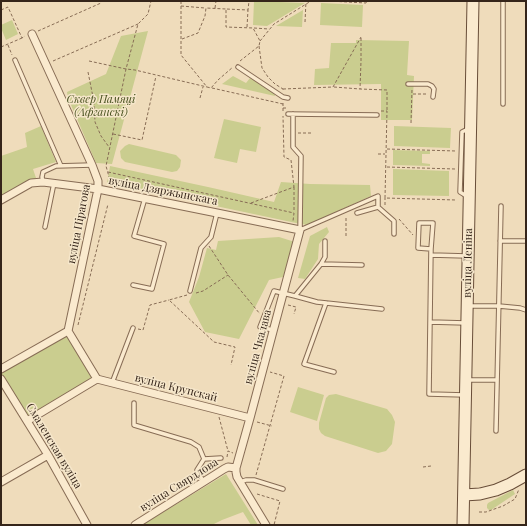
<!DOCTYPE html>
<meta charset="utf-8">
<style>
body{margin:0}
#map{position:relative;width:527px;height:526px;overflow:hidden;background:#efdcbb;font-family:"Playfair Display",serif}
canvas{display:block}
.frame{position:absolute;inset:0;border:2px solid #35251a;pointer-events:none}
</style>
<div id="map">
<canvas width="527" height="526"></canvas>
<div class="frame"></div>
</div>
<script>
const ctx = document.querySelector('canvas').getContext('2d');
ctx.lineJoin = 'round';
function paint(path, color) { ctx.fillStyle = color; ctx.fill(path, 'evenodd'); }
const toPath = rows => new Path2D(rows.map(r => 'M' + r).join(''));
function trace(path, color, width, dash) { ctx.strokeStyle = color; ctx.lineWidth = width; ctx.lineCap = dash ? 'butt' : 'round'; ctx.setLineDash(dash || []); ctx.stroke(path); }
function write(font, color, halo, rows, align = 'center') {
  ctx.font = font + ' "Playfair Display",serif'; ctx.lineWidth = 3; ctx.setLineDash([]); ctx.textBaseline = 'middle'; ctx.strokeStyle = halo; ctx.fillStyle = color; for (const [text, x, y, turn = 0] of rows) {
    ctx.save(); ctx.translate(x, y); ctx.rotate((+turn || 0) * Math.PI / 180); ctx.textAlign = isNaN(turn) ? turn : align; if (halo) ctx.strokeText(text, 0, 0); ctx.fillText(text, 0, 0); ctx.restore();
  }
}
const green = toPath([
 [254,1,305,3,267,26,253,25],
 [321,3,363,5,362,27,320,25],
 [303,10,302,27,276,26],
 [12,20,18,34,6,40,1,28,1,25],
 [148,31,112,164,96,163,68,98,67,92,106,74,121,36],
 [356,40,409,41,407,75,414,76,412,120,381,120,381,84,314,85,315,69,329,68,331,43,356,43],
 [233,76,246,83,250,78,274,92,275,96,222,84],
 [224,119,261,127,256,152,240,149,237,163,214,158],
 [41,126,56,162,33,169,36,178,1,197,1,156,27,147,25,133],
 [394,126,451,128,450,148,394,146],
 [129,144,176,155,181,160,180,167,177,171,172,172,125,162,121,158,120,151,125,146],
 [393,150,430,151,430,154,422,154,422,163,430,164,430,166,393,165],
 [110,166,208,187,274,202,281,182,310,184,370,185,371,196,307,225,296,223,107,183],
 [393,169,449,171,449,196,393,195],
 [327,227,329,232,319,244,318,259,305,279,298,278,310,236],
 [279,237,295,242,283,277,269,280,239,339,205,332,189,302,199,277,207,248,216,250,218,241],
 [68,333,95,379,27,419,1,376,1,371],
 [298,387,324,395,317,421,290,412],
 [336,394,387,409,392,415,395,422,392,444,386,451,378,453,325,436,321,433,319,429,319,423,326,398,329,395],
 [226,474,258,525,251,525,243,512,222,520,212,525,142,525],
 [513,490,515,494,491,510,489,510,487,508,487,505,488,503]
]);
const path = toPath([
 [181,1,181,55,207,87,211,88,218,80,233,67],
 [329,1,366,3,367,1],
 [181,6,205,8],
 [215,8,216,1],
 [1,10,8,7,22,38,25,36],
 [305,22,306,1],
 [247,27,248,10],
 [254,28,269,29],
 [38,31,101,3,101,1],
 [361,38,361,61,360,89,387,90,387,111],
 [182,39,198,33,205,16,206,8,226,9],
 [260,41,274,24,311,1],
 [8,45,12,55],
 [259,46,262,68,268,77,275,84,283,89,283,91],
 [1,47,22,38],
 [53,61,138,24],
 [89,61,126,69,135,70,207,87],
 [240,61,259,46,260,41,253,28,226,27,226,9,248,10,249,1],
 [88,72,94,102,95,122,101,136,109,147],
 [334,87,360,89],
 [212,88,283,104],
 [283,89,333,87,361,37],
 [413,94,428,94],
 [200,98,203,87],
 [283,108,288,108],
 [283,111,283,102],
 [381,111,387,111,385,198,456,200],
 [411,123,412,89],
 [298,133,313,133],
 [113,134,142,140,156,76],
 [387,149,456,151],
 [378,154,385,154],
 [387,167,455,169],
 [108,172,294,213,293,221],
 [111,184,106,166,126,69,138,24,148,14,151,1],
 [294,187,294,212],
 [251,203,294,187,291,160,284,157,283,116],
 [385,205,385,198],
 [399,219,413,235],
 [346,236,346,216],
 [209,246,228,275,251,303,260,314],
 [196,293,203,291,228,275],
 [187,295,169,300,214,342,235,347,231,365],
 [288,305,296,307,294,314],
 [78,325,108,204],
 [138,329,143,330,150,305,169,300],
 [219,417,228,451],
 [257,422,272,426],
 [227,457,228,451,233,453],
 [423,467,431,466],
 [256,475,284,376,270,372],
 [257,494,280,501,274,525],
 [479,512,486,512,503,506,515,499,519,489]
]);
const service = toPath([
 [503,1,503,104],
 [15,60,61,166],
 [238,67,283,97,288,98],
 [408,84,428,84,432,86,434,89,433,97],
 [288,114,377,115],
 [293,114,293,147,301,156,300,230,378,196,378,207,394,221,394,234],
 [468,129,462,132,460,192,468,197],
 [43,182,42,177,43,172,56,166,92,165],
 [357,213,378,207],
 [419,223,433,223,431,249,418,248,419,223],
 [45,227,54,183],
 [500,241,526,241],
 [431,249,429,394,465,395],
 [431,255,467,256],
 [321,264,362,265],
 [133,285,152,289,164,244,134,236,145,198],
 [190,291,201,248,211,237,217,213],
 [295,296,321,264,325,257,325,241],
 [326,303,304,364,334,372],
 [468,306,499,306,520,308,526,310],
 [430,322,466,323],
 [273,330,260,327,274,291,295,296,317,302,382,309],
 [467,380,497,380],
 [112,383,133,328],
 [134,403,134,425,191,442,199,447,204,459,197,470,203,481],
 [496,431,501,206],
 [204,459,221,458],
 [240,482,246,480,254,480,283,489]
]);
const minor = toPath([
 [1,200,31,183,43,182,98,189,217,213,300,230,250,418,236,468,236,472,237,477,266,525],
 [68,331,97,379,250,418],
 [1,369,68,331,98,189,98,181,92,165,32,34],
 [1,379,48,455,87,525],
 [27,421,97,379],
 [1,482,48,455],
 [135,525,224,469,228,467,236,468]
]);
const secondary = toPath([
 [464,495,480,494,496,490,510,484,526,475],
 [463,525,473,1]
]);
const parkNames = [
 ["Сквер Памяці",101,100],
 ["(Афганскі)",101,113]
];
const streetNames = [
 ["вуліца Дзяржынскага",163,191,11],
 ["вуліца Пірагова",79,224,-79],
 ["вуліца Леніна",468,263,-89],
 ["вуліца Чкалава",258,347,-75],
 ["вуліца Крупскай",176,388,14],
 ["Смаленская вуліца",54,446,59],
 ["вуліца Свярдлова",179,485,-32]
];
paint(green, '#cacd8f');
trace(service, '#876c55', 5.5);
trace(minor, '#876c55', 9);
trace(secondary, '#684d38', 13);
trace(path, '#876c55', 1, [3, 2]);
trace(service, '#faeace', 3.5);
trace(minor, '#faeace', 7);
trace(secondary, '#faeace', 11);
write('italic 11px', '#495220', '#f6e7cb', parkNames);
write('11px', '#35251a', '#f6e7cb', streetNames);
</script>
